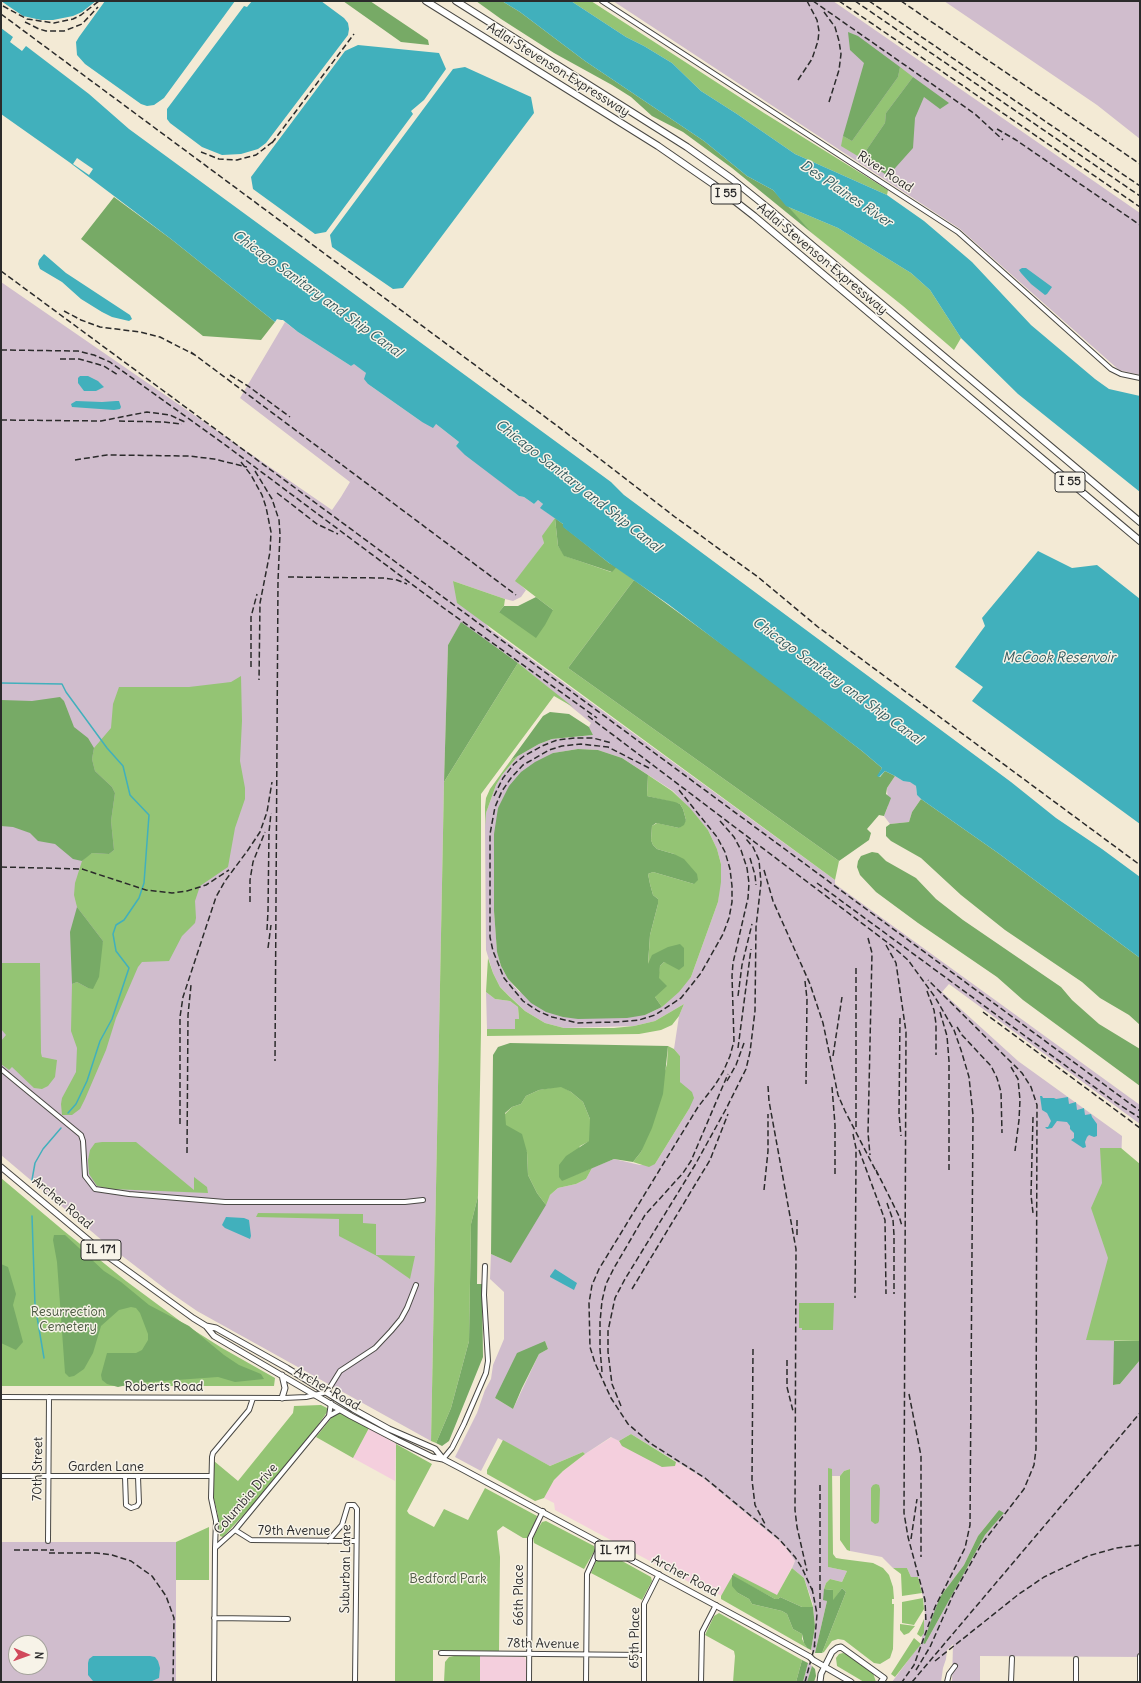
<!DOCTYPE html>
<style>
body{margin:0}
#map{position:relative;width:1141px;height:1683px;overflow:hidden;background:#f3ead5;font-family:Delius,sans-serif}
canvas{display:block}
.frame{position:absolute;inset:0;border:2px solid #2b2b2b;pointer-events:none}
.north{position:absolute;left:8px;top:1635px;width:40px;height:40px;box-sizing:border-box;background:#f7f3e8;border:1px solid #a5a39c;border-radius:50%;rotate:92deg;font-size:11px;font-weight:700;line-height:16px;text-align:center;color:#2b2b2b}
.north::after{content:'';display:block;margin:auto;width:14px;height:18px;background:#d1495b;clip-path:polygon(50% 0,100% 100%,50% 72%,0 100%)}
</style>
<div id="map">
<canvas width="1141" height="1683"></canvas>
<div class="frame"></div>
<div class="north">N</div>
</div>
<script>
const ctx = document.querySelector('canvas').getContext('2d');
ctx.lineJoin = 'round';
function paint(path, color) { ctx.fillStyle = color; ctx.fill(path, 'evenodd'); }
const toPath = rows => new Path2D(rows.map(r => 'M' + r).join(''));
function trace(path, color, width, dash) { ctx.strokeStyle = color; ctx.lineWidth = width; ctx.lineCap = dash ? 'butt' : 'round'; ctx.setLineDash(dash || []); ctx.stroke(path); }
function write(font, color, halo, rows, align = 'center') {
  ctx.font = font + ' Delius,sans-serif'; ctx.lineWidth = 3; ctx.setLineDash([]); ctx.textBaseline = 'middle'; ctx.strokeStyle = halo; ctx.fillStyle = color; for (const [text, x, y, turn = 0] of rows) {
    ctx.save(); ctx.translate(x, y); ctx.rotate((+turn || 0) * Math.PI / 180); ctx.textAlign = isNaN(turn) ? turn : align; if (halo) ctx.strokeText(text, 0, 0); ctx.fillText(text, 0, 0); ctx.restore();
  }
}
const built = toPath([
 [369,1428,396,1444,395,1481,353,1458],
 [612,1437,619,1441,620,1443,675,1466,676,1462,703,1478,784,1545,795,1561,777,1596,734,1573,722,1596,716,1593,713,1595,555,1510,554,1503,544,1498,554,1480,563,1471,585,1454],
 [480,1656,524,1657,526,1660,526,1682,480,1682]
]);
const industrial = toPath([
 [613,1,833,1,1140,213,1140,375,1119,370,960,229],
 [944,1,1140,1,1140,139,1097,105],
 [1,282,332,510,341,497,350,482,240,398,285,322,298,332,351,366,354,363,366,373,368,384,422,422,436,424,459,442,456,446,519,496,524,497,534,504,538,500,543,504,541,508,555,518,543,536,544,543,516,581,526,590,521,597,513,601,505,599,453,581,490,629,835,880,835,884,1140,1105,1140,1124,949,984,942,992,1018,1061,1122,1136,1113,1385,1120,1384,1140,1360,1140,1657,980,1656,980,1682,952,1682,953,1644,947,1650,946,1659,943,1668,941,1682,892,1682,921,1643,924,1624,925,1610,923,1597,918,1577,911,1577,907,1568,893,1568,882,1557,850,1551,850,1469,844,1471,840,1476,832,1476,832,1469,828,1567,847,1571,842,1582,830,1579,826,1583,824,1589,827,1601,815,1653,811,1650,815,1627,813,1604,804,1578,792,1568,795,1561,784,1545,703,1478,631,1434,619,1441,611,1437,585,1454,583,1452,550,1466,498,1438,481,1471,455,1457,477,1413,485,1390,491,1379,493,1365,504,1339,504,1292,490,1279,491,1254,511,1263,550,1195,558,1188,576,1184,586,1179,592,1168,614,1159,640,1165,655,1164,689,1109,680,1082,680,1056,674,1049,679,1016,684,1004,655,1021,634,1026,564,1028,545,1023,525,1011,500,987,493,973,486,950,485,826,486,813,496,785,502,775,518,756,539,744,552,739,593,735,589,727,591,723,518,663,461,623,448,645,444,782,431,1441,197,1311,168,1291,104,1242,1,1155],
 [578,749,598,750,622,758,673,791,690,809,708,830,717,849,721,864,718,902,691,977,662,1007,645,1015,519,992,508,979,501,966,497,951,494,911,494,834,553,753],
 [545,1341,548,1349,539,1354,513,1409,495,1398],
 [999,1510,1003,1514,985,1535,925,1644,940,1597,964,1565,978,1536],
 [895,776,903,781,910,781,916,786,917,795,921,799,912,812,909,822,890,824,884,816,888,806,887,788],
 [486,992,495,999,510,1001,518,1007,519,1019,515,1029,487,1029],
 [1,1542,176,1542,176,1682,1,1682],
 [16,1643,40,1643,40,1667,16,1667],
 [808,1663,812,1666,807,1682,803,1682]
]);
const green = toPath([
 [571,1,591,1,764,113,888,190,887,195,795,154,737,114,701,91,672,63,644,46,626,37],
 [900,67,913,77,886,113,885,123,861,158,841,146,843,136,852,141,898,77],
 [786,206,838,228,911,273,930,290,961,338,954,350,903,306,813,234],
 [555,518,558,546,565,556,611,572,617,567,634,580,568,668,839,861,835,880,457,603,453,581,505,599,504,606,499,612,553,610,515,581,544,543,542,536],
 [518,663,573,707,554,696,481,794,481,1032,478,1196,471,1224,469,1341,451,1408,436,1443,431,1441,444,782],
 [241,676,242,721,240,761,245,788,245,799,235,828,228,867,200,886,195,901,196,918,195,923,182,936,169,961,142,962,138,967,116,1018,106,1050,85,1099,80,1109,72,1115,62,1115,61,1104,62,1098,76,1072,77,1048,71,1031,72,984,77,982,88,988,103,941,77,907,74,895,75,883,82,861,87,856,92,853,109,854,114,850,111,821,115,793,112,787,95,771,92,759,94,748,111,728,113,704,119,687,189,687,231,682],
 [518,756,502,775,496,785,486,813,485,826,485,807,486,798,490,789,511,760],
 [648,775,672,791,690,808,708,830,717,849,721,864,721,882,718,902,691,977,679,992,662,1007,655,997,660,966,664,962,684,966,684,948,648,966,650,935,658,904,658,899,653,895,650,884,648,874,653,872,694,884,674,854,657,849,653,845,651,840,652,826,657,823,679,828,686,820,683,809,680,804,647,796],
 [488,958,493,973,500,987,510,997,525,1011,545,1023,564,1028,614,1028,634,1026,655,1021,684,1004,679,1016,672,1025,661,1030,639,1034,487,1036,487,1029,515,1029,515,1019,519,1019,518,1007,510,1001,495,999,486,992],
 [1,963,40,963,41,1053,42,1057,57,1060,55,1077,48,1086,42,1089,34,1088,12,1067,9,1070,1,1064,1,1041,6,1035,1,1029],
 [668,1046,674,1049,680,1056,680,1082,692,1092,694,1098,689,1109,655,1164,649,1167,633,1162,641,1152,667,1064],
 [561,1086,571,1092,583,1102,590,1119,590,1141,580,1146,562,1180,592,1168,586,1179,576,1184,558,1188,550,1195,546,1205,537,1193,528,1175,527,1152,505,1125,505,1114,512,1107,521,1104,526,1096,539,1090],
 [102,1142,136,1142,194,1190,194,1177,207,1187,208,1193,111,1189,97,1186,89,1174,88,1160,90,1150,95,1143],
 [1100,1148,1121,1148,1140,1164,1140,1341,1086,1340,1108,1258,1091,1208,1102,1183],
 [1,1178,64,1231,126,1281,184,1324,222,1348,275,1378,274,1386,1,1386],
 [258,1213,363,1214,363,1223,376,1224,376,1255,415,1256,410,1279,377,1256,339,1236,339,1219,256,1217],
 [799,1303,834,1303,833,1330,802,1330,802,1328,799,1328],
 [321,1405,327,1408,328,1411,310,1436,263,1494,223,1537,220,1536,218,1515,214,1499,214,1461,238,1481,293,1413,294,1406],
 [338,1413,342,1413,369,1428,353,1458,316,1437,333,1416],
 [631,1434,676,1462,675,1466,662,1467,622,1446,619,1441],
 [503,1440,550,1466,583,1452,585,1454,563,1471,554,1480,544,1498,535,1501,487,1474,487,1470],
 [396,1444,432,1464,407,1511,409,1514,434,1527,444,1509,468,1520,485,1488,537,1516,536,1520,527,1538,523,1538,503,1526,497,1531,500,1557,499,1651,433,1650,433,1682,395,1682],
 [828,1468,832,1469,833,1554,836,1558,842,1559,873,1563,883,1568,889,1575,893,1587,894,1599,892,1599,892,1604,894,1604,893,1649,890,1658,880,1664,874,1663,844,1640,838,1639,832,1641,824,1652,822,1653,846,1592,842,1588,833,1601,833,1590,824,1589,826,1583,830,1579,842,1582,847,1571,828,1567],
 [850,1469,850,1551,847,1550,840,1540,840,1476,844,1471],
 [876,1484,879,1485,880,1489,879,1521,878,1523,875,1524,871,1521,871,1488,873,1485],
 [546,1521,594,1546,595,1550,584,1569,534,1543,533,1538,537,1530,542,1522],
 [209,1527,209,1580,176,1580,176,1542],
 [604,1551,651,1577,652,1581,642,1600,591,1573,600,1552],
 [792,1568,804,1578,813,1607,802,1607,780,1597,778,1599,775,1599,732,1576,738,1593,749,1599,752,1604,782,1611,787,1614,793,1629,802,1634,802,1639,807,1648,721,1599,721,1596,734,1573,777,1595],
 [893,1568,907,1568,911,1577,918,1577,922,1593,902,1596,901,1574],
 [923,1598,924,1609,914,1625,902,1623,902,1602],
 [719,1613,802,1660,796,1682,733,1682,735,1656,734,1651,705,1635,714,1616],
 [924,1619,924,1633,921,1637,917,1634],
 [900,1624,915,1626,909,1633,904,1635,900,1630],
 [914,1638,921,1644,895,1677,891,1674],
 [843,1653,849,1655,873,1673,876,1682,864,1682,837,1666,836,1658,839,1654],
 [454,1656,480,1656,480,1682,444,1682,445,1662,449,1657]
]);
const forest = toPath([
 [343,1,370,1,428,40,429,45,401,42],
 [476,1,502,1,520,12,585,61,704,141,747,176,773,190,813,234,732,168,683,132,652,116,631,97,612,85,554,53,501,19],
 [848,32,858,36,900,67,898,77,852,141,843,136,864,63,850,50],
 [913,77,949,103,940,109,924,97,915,118,913,148,888,176,861,158,885,123,886,113],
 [114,197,171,239,275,322,261,340,203,336,81,239],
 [555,518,563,524,564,527,609,563,617,567,612,572,564,556,558,546],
 [634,580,757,670,862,751,882,768,878,776,880,777,885,771,895,776,887,788,886,794,891,798,884,816,879,815,867,829,871,833,869,840,839,861,568,668],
 [536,597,553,610,545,625,536,638,499,612,504,606,518,606],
 [461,622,518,663,444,782,448,645],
 [60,697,64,701,74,727,88,738,94,748,92,759,95,771,112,787,115,793,111,821,114,850,109,854,92,853,82,861,73,859,55,844,38,841,30,833,13,827,1,826,1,700,32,701],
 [550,712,569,714,589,727,593,735,552,739,539,744,511,760,543,716],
 [578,749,598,750,622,758,648,775,647,796,675,802,680,804,683,809,686,820,684,825,679,828,656,823,652,826,651,840,653,845,657,849,674,854,684,859,697,874,698,880,694,884,653,872,648,874,650,884,653,895,658,899,658,904,650,935,648,964,652,955,668,947,680,944,684,948,684,966,679,970,664,962,660,966,659,978,667,986,655,997,662,1007,645,1015,627,1018,578,1019,563,1017,546,1012,531,1003,508,979,501,966,497,952,494,911,494,834,498,808,509,786,521,772,535,762,553,753],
 [921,799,998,853,1140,958,1140,1025,1129,1015,1100,998,1082,982,1005,930,961,895,921,858,891,841,886,836,886,827,890,824,909,822,912,812],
 [872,852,878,853,886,861,916,878,936,899,963,920,1061,987,1072,1000,1099,1024,1140,1049,1140,1086,1023,1000,997,977,918,923,876,892,860,875,857,867,858,861,861,856],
 [77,907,103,941,99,977,93,989,88,988,77,982,72,984,70,932],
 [510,1043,668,1046,663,1094,652,1128,641,1152,633,1162,614,1159,562,1181,559,1177,559,1165,566,1156,589,1141,590,1119,583,1102,571,1092,561,1087,539,1090,526,1096,521,1104,512,1107,505,1113,506,1125,522,1134,527,1152,528,1175,537,1193,546,1205,511,1263,491,1254,493,1055,498,1047],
 [478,1196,477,1284,482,1284,483,1357,449,1441,442,1446,436,1443,451,1408,469,1341,471,1224],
 [54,1235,65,1235,104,1271,121,1282,149,1305,189,1326,224,1355,239,1365,261,1374,264,1379,235,1382,218,1377,135,1383,118,1387,107,1384,102,1380,101,1375,107,1353,136,1353,142,1350,148,1340,148,1334,140,1313,136,1308,131,1307,119,1310,101,1326,93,1353,84,1369,74,1376,69,1377,65,1373,57,1262,53,1240],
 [1,1264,8,1267,16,1294,13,1305,23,1342,16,1350,1,1343],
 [545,1341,548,1349,539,1354,522,1388,513,1409,495,1398,517,1353],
 [1114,1341,1140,1341,1140,1360,1120,1384,1113,1385],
 [999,1510,1004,1513,985,1535,925,1644,923,1643,932,1618,940,1597,964,1565,978,1536],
 [732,1575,775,1599,778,1599,780,1597,802,1607,813,1607,815,1627,811,1650,807,1648,804,1643,802,1634,793,1629,787,1614,782,1611,752,1604,749,1599,738,1593,732,1586],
 [842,1588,846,1592,822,1653,815,1653,827,1601,823,1600,824,1589,833,1590,833,1600],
 [802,1660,808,1663,803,1682,796,1682],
 [812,1666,815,1669,816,1676,814,1682,807,1682]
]);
const water = toPath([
 [1,1,96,1,82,12,73,16,53,20,41,20,23,16],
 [105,1,235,1,164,98,154,105,147,106,141,104,85,64,77,55,76,42,79,37],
 [252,1,321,1,344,18,348,23,349,29,348,35,266,143,258,149,241,154,222,155,202,147,170,123,167,119,167,109,244,6,247,7],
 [502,1,571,1,626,37,644,46,672,63,701,91,737,114,795,154,887,195,924,221,972,262,1031,325,1095,379,1109,389,1140,396,1140,492,1018,394,961,338,930,290,911,273,838,228,786,206,773,190,747,176,704,141,585,61,520,12],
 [1,28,13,37,10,42,22,51,26,46,89,94,129,129,611,482,624,495,1011,782,1056,818,1102,849,1140,877,1140,958,998,853,921,799,917,795,916,786,910,782,903,781,895,776,885,771,879,777,877,776,882,768,862,751,668,604,609,563,563,527,563,524,540,508,543,504,538,500,534,504,524,497,519,496,465,455,456,446,459,442,436,424,433,428,422,422,368,384,364,379,366,373,354,364,351,366,298,332,283,320,281,320,277,319,275,322,171,239,69,162,1,114],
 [358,45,439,53,446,69,424,100,411,111,413,114,326,232,315,234,253,189,251,177,345,51],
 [465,67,531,97,534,113,403,288,393,289,332,247,330,235,453,69],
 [44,254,66,273,130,315,132,319,129,321,112,317,102,312,81,299,62,282,40,269,38,264,39,260],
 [1022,268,1026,268,1052,287,1047,294,1045,295,1031,284,1021,273,1019,270],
 [80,376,88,376,98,381,104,387,96,391,84,391,78,383,78,378],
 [76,401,102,402,116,401,119,401,121,407,120,409,114,410,72,407,71,404],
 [1038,551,1072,568,1097,565,1140,599,1140,824,972,701,983,687,955,667,985,626,982,618],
 [1040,1096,1042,1096,1043,1098,1054,1098,1056,1099,1068,1097,1069,1104,1076,1102,1077,1110,1084,1108,1085,1115,1091,1114,1092,1117,1097,1124,1097,1136,1094,1137,1089,1135,1087,1137,1085,1142,1086,1147,1083,1148,1071,1140,1074,1138,1074,1133,1070,1129,1070,1126,1067,1122,1057,1121,1052,1128,1047,1129,1045,1127,1048,1127,1051,1121,1047,1113,1042,1110],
 [226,1217,244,1218,249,1220,251,1236,250,1239,225,1228,222,1225],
 [555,1269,577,1283,574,1290,550,1277,550,1276],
 [93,1656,150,1656,155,1657,158,1661,160,1668,159,1678,152,1681,93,1681,88,1675,88,1663,89,1659]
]);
const pier = toPath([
 [77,158,93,169,89,175,73,164]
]);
const stream = toPath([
 [1,683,62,684,66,692,107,748,123,766,130,795,149,815,144,883,139,898,124,920,116,925,113,934,116,951,129,968,112,1019,100,1041,87,1081,76,1104,68,1113],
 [32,1180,35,1163,43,1149,61,1128],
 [32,1216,35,1305,44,1358]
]);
const minor = toPath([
 [602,1,958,232,1111,369,1121,374,1140,378],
 [1,1069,81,1135,83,1141,85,1176,95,1189,129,1194,225,1202,405,1202,423,1200],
 [1,1397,284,1398,306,1397,327,1392,340,1371,375,1348,391,1331,401,1319,407,1308,416,1285],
 [329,1416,331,1403],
 [443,1459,452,1448,464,1424,486,1373,488,1361,484,1295,485,1266],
 [1,1476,211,1476],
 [125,1477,126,1505,131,1508,137,1506,139,1503,138,1477],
 [235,1530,251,1540,356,1541],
 [48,1541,49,1397],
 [328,1541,342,1525,348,1505,354,1505,357,1509,355,1682],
 [215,1548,216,1521,211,1498,212,1457,213,1453,249,1410,253,1398],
 [214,1618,288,1619],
 [441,1653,644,1655],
 [214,1682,215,1548,235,1530,329,1416,340,1410],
 [529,1682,530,1538,543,1511],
 [586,1682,587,1574,601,1543],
 [644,1682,644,1604,659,1574],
 [701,1682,702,1632,716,1605],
 [947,1682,949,1674,955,1666],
 [1011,1682,1012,1658],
 [1076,1682,1076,1659],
 [1140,1682,1140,1656]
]);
const major = toPath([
 [1,1167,110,1258,193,1318,206,1326,216,1328,287,1368,353,1409,389,1429,435,1449,443,1459],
 [206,1326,214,1336,351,1416,397,1440,432,1457,443,1459,464,1470,752,1625,810,1657],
 [282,1375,285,1388,282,1398],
 [813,1660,851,1682],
 [820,1682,821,1674,832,1652,837,1648,841,1647,884,1678,881,1682]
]);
const highway = toPath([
 [426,1,658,146,713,184,754,216,1140,541],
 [456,1,687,147,732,179,768,208,1140,522]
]);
const rail = toPath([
 [813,1,975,114,1003,140],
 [839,1,1140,207],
 [855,1,1140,196],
 [869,1,1140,186],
 [901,1,1140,164],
 [3,6,27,19,54,23,73,19,81,15,99,1],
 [824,12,835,27,839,41,841,54,839,70,829,102],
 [1,14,556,425,675,517,758,577,818,627,1140,865],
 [25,22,39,29,46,31,64,31,82,24,98,7],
 [798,80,812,59,818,41,819,31,817,20,807,1],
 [997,129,1016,140,1140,225],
 [272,143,354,34],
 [201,152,219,159,237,160,256,155,275,140],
 [1,271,1140,1111],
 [64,311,81,320,100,327,140,332,160,337,195,355],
 [1,350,78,351,94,355,110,362,224,444,445,609,597,718],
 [191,352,516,595],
 [60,359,79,359,90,362,104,366,118,375],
 [230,375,248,386,290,417],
 [1,420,101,421,147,412,170,415,187,423],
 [119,421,164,422,182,424],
 [75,460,107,455,189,456,214,459,247,467],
 [241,462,251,475,262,495,266,507,271,532,270,552,260,603,259,680],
 [255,471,272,499,279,520,280,534,278,581,275,1061],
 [277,493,317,524,338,534],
 [288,577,384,578,397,580,407,584],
 [251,667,251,617,257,594],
 [588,716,892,946,908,960,935,997,954,1030,961,1050,969,1077,973,1115,970,1525,965,1548,935,1607,914,1665,902,1682],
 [649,768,608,747,581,744,562,746,549,750,523,765,511,778,502,791,495,807,490,834,490,937,493,951,504,978,523,1001,538,1011,552,1017,578,1023,615,1022,639,1020,655,1015,681,998,701,973,723,934,729,918,732,902,732,886,730,869,725,852,717,837,679,790],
 [494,796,503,778,514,764,524,756,542,746,557,740,575,738,593,738,612,743],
 [720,821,734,837,741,850,747,868,749,883,748,898,733,963,732,976,734,1041,730,1056,723,1072,715,1085,698,1107,599,1269,592,1285,589,1303,590,1347,595,1363,611,1398,628,1424,650,1443,705,1478,779,1539,795,1557,802,1568,813,1592],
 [750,858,755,875,756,885],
 [1,867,82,869,146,890,172,893,187,891,206,885,229,870],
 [764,870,773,901,810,984,823,1023,838,1095,845,1111,878,1175],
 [817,883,1115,1102,1140,1118],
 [250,902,250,880,253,862,265,832],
 [267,930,268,911,269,832,271,813],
 [868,938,872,953,868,1133,870,1155],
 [886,945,896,963,906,1032,904,1513,908,1537,925,1600,926,1623],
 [268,948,271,925],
 [805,981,807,999,806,1084],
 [927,991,934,1010,936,1024,936,1055],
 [738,996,742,965,752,924],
 [940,1012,947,1036,949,1061,949,1172],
 [983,1012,1140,1128],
 [900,1018,899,1114,901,1136],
 [957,1027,962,1035,991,1066,997,1078,1001,1092,1002,1133],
 [738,1048,751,949],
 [833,1056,842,997],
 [1011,1067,1018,1079,1020,1100,1019,1120,1015,1151],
 [727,1081,736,1065,744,1043],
 [768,1086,769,1101,796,1249,795,1510,797,1527,807,1571],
 [832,1087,835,1125,835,1177],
 [1033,1117,1031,1195,1033,1213],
 [180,1124,180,1017,183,997,216,897,225,881,248,850,260,832,267,812,272,782],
 [856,1127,856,965],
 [853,1134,856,1148,856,1161,855,1298],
 [859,1150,885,1220,886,1294],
 [187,1153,188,1015,191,985],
 [876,1170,899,1216,902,1226],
 [764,1190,768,1151,768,1114],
 [887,1203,893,1220,894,1235,894,1294],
 [797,1235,797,1217],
 [632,1289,710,1160,728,1114],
 [753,1349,752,1480,755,1505,765,1524],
 [787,1360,787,1387,793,1411],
 [602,1372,600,1349,600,1322,602,1301,606,1284,614,1268,645,1215,683,1173,691,1161,728,1074],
 [909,1394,921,1456,921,1557],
 [621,1406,612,1384,608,1352,608,1331,615,1298,625,1279,695,1165,726,1109,746,1069,750,1052,755,1011,756,927,761,883,759,860,753,847,746,839],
 [820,1485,820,1608],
 [911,1539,917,1499],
 [14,1550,54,1550],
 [49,1553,96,1553,112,1555,131,1561,152,1576,166,1596,174,1618,173,1682],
 [812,1588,817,1614,814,1650],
 [935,1661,1019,1594,1044,1577,1088,1556,1116,1548,1140,1545],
 [916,1670,930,1647,953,1595,981,1545,1024,1489,1034,1465,1036,1449,1037,1105,1031,1087,1022,1073,928,980],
 [805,1682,815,1645],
 [912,1682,1140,1413]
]);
const majorBridge = toPath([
 [810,1657,813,1660]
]);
const shields = [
 [726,194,30],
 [1070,482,30],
 [101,1250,40],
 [615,1551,40]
];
const shieldNames = [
 ["I 55",726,194],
 ["I 55",1070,482],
 ["IL 171",101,1250],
 ["IL 171",615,1551]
];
const streetNames = [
 ["Adlai Stevenson Expressway",558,70,32],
 ["River Road",885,172,33],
 ["Adlai Stevenson Expressway",822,259,40],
 ["Archer Road",62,1203,40],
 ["Roberts Road",164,1387],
 ["Archer Road",327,1389,30],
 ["Garden Lane",106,1467],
 ["70th Street",38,1469,-89],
 ["Columbia Drive",246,1499,-49],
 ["79th Avenue",294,1531],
 ["Suburban Lane",346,1569,-89],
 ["Archer Road",685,1576,28],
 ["66th Place",519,1595,-90],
 ["65th Place",635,1638,-89],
 ["78th Avenue",543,1644,1]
];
const parkNames = [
 ["Resurrection",68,1312],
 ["Cemetery",68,1327],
 ["Bedford Park",448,1579]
];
const waterNames = [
 ["Des Plaines River",846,194,34],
 ["Chicago Sanitary and Ship Canal",317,294,36],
 ["Chicago Sanitary and Ship Canal",578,486,38],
 ["McCook Reservoir",1059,658],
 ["Chicago Sanitary and Ship Canal",837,681,36]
];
paint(built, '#f4cfdd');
paint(industrial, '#d0bdcd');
paint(green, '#94c474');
paint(forest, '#7a6');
paint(water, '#41b0bc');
paint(pier, '#f3ead5');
trace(stream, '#41b0bc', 1.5);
trace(minor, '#494844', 6);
trace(major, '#494844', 7);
trace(highway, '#494844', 8);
trace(minor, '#fff', 4);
trace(major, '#fff', 5);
trace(highway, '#fff', 6);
trace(rail, '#2b2b2b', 1.5, [6, 3]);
trace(majorBridge, '#494844', 7, []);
trace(majorBridge, '#fff', 5);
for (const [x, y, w] of shields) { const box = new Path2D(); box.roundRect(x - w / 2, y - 10, w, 20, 3); ctx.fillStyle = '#f7f3e8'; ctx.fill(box); trace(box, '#2b2b2b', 1); }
write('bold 12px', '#2b2b2b', null, shieldNames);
write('13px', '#2b2b2b', '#f7f3e8', streetNames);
write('13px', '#4a5941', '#f7f3e8', parkNames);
write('italic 14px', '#335a5e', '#f7f3e8', waterNames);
</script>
